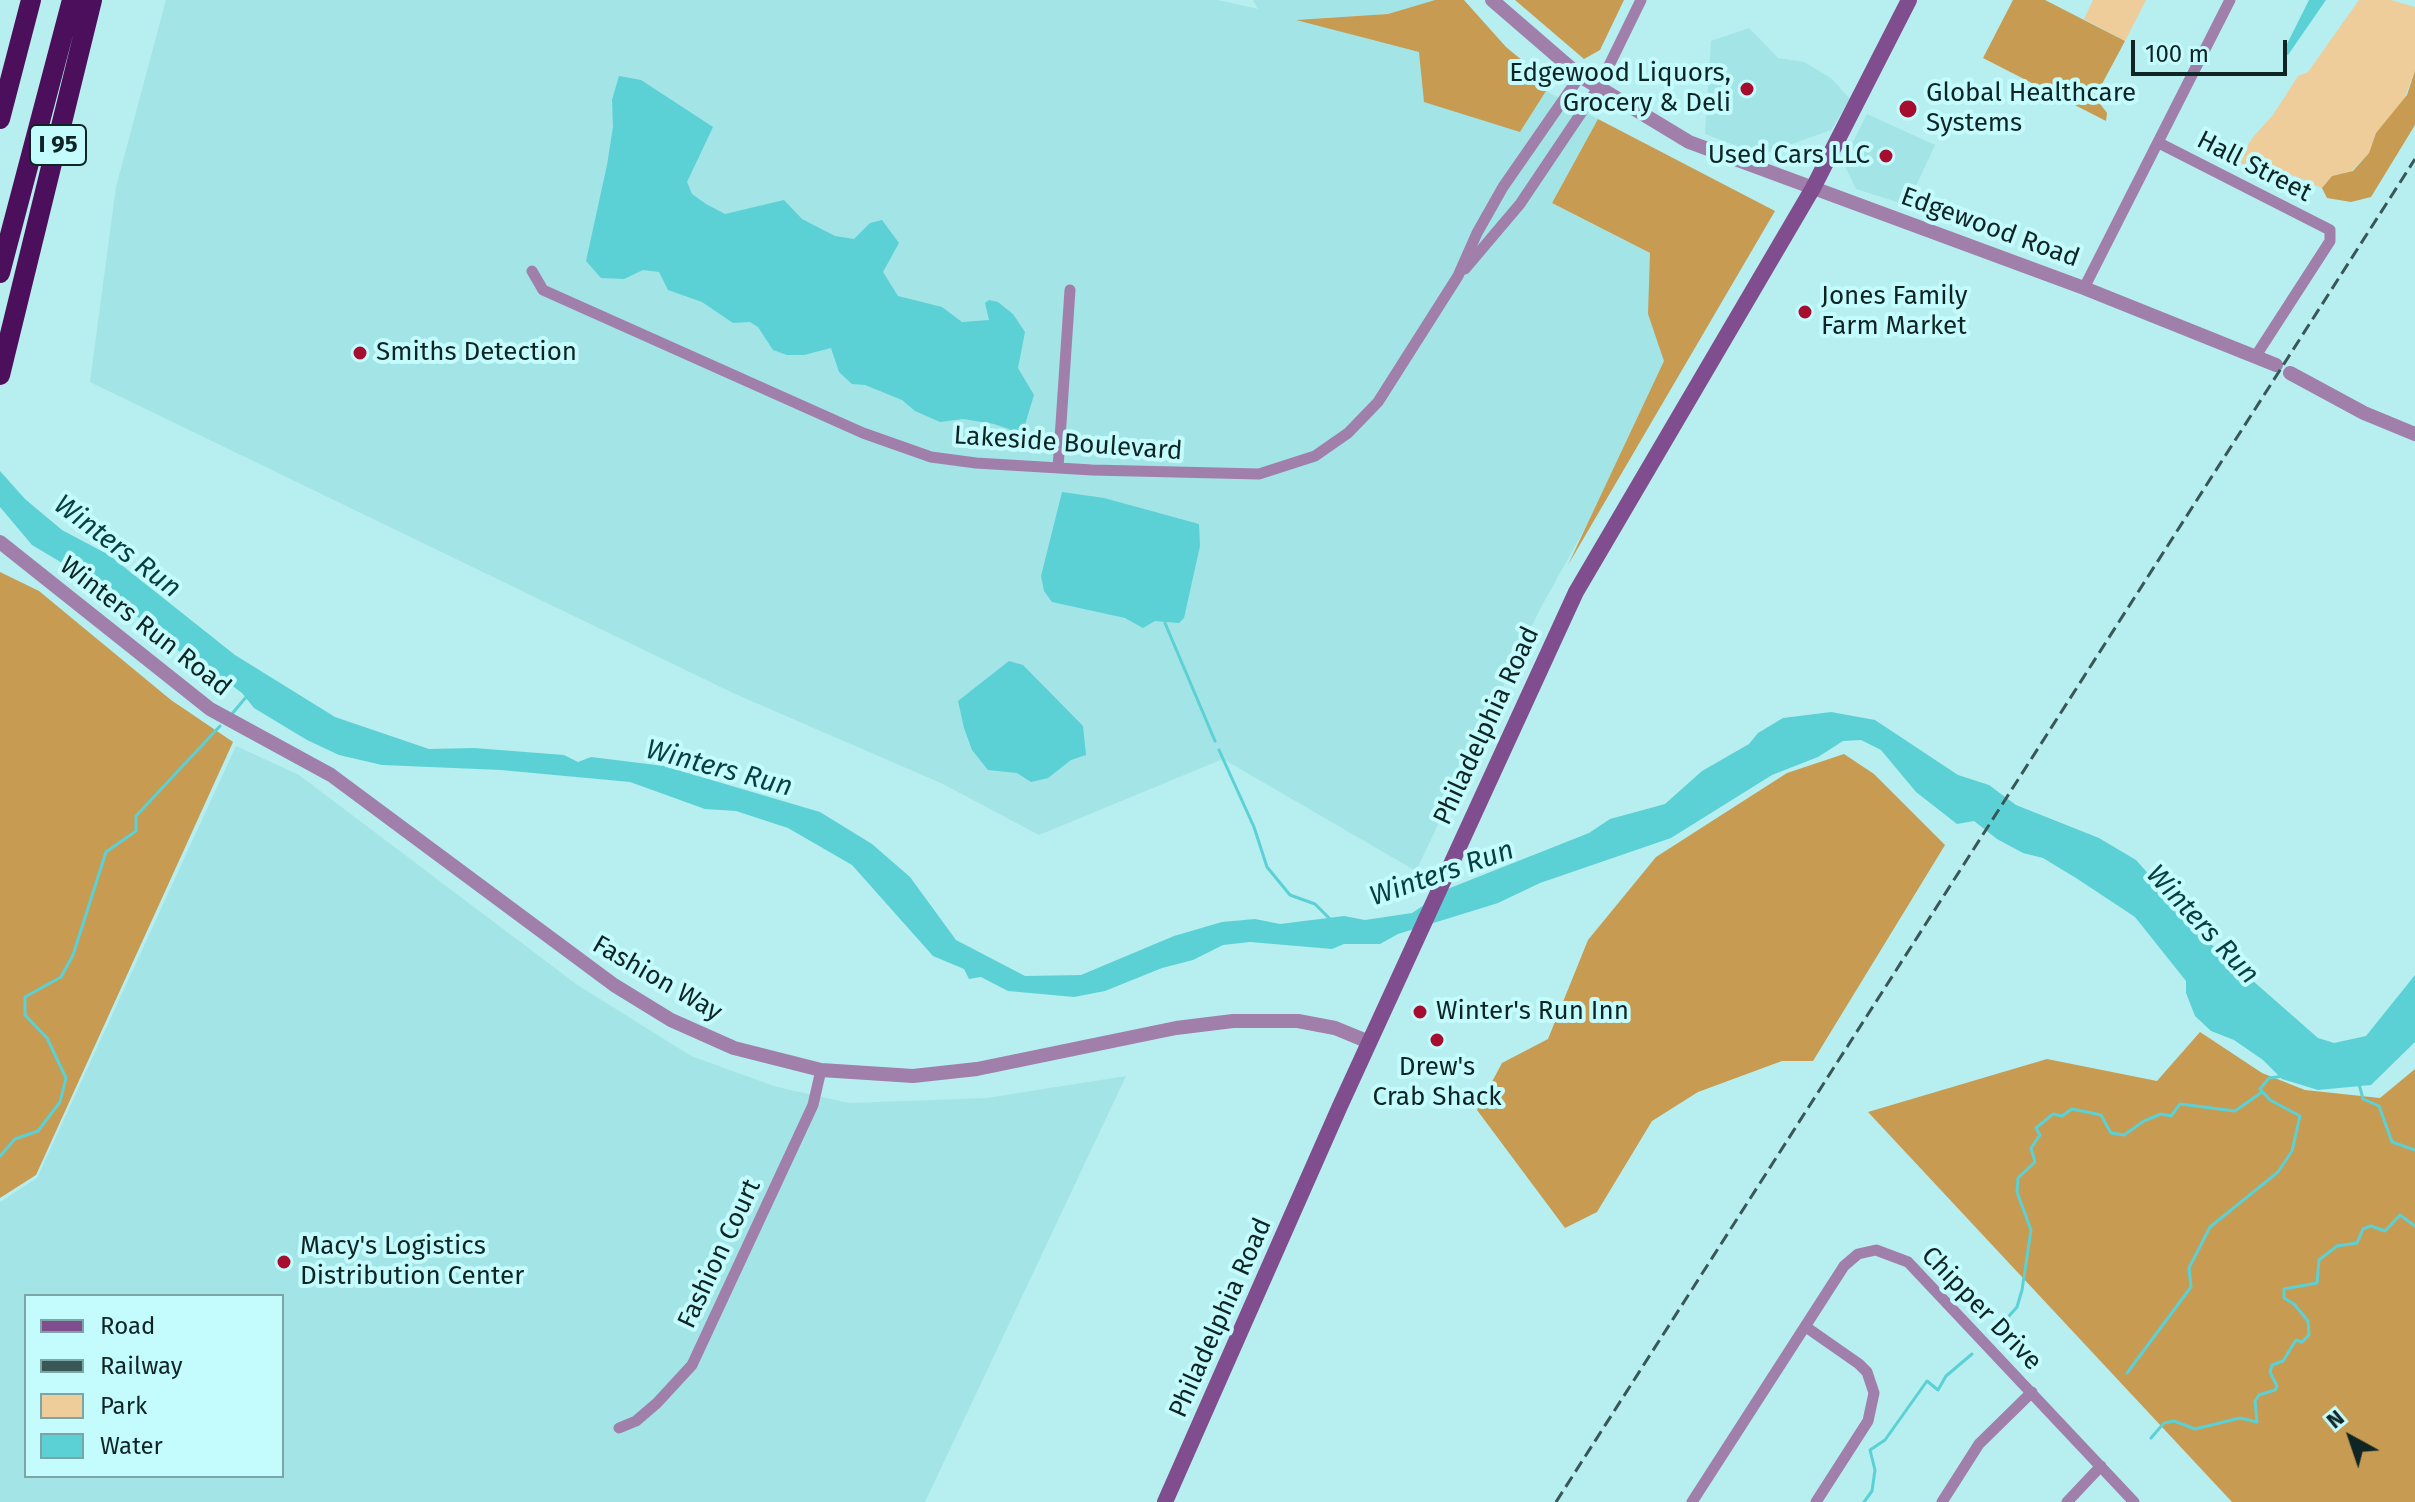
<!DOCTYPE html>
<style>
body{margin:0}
#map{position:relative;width:2415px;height:1502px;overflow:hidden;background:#b7eeef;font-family:"Fira Sans",sans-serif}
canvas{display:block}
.legend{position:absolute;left:24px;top:1294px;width:260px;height:184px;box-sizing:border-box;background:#c4fbfd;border:2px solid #7ca5a7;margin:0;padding:10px 14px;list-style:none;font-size:24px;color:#0f2525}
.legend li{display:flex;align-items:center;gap:16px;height:40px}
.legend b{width:40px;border:2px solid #7ca5a7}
.north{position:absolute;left:2311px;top:1398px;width:80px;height:80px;-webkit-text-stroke:6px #c4fbfd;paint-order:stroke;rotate:320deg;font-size:22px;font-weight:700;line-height:32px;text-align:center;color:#0f2525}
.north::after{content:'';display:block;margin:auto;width:28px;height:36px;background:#0f2525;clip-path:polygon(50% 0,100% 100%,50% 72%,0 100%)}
.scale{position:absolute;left:2131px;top:40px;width:156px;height:36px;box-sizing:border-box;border:4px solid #0f2525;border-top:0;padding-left:10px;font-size:24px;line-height:28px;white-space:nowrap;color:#0f2525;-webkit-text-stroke:6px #c4fbfd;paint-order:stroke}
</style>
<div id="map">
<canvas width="2415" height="1502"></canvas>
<ul class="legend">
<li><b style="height:10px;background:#804e8e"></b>Road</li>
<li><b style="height:10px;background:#395757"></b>Railway</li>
<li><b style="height:22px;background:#eecd9a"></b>Park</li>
<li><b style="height:22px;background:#5bd1d5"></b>Water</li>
</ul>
<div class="north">N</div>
<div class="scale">100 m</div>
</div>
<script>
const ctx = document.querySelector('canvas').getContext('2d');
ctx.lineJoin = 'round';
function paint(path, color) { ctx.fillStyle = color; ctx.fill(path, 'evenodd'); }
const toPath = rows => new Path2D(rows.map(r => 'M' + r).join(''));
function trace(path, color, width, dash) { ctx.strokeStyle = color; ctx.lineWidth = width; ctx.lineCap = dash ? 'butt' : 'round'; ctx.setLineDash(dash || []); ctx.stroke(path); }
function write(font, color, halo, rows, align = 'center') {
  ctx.font = font + ' "Fira Sans",sans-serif'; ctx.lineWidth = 8; ctx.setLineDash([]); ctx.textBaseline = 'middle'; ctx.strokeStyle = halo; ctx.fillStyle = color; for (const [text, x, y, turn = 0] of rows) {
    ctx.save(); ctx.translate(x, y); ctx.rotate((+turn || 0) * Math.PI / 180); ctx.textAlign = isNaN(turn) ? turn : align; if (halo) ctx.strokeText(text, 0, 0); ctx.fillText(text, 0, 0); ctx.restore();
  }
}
const built = toPath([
 [166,0,1218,0,1258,9,1253,0,1435,0,1388,14,1299,20,1419,52,1520,132,1546,91,1598,119,1552,203,1661,259,1671,374,1540,609,1416,871,1223,759,1039,835,943,784,733,693,90,382,116,187],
 [1749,28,1778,58,1804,62,1831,78,1850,99,1831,130,1761,155,1705,134,1711,41],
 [1867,114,1935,145,1907,205,1856,189,1843,162],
 [236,746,299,775,576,984,691,1056,777,1087,849,1103,987,1098,1126,1076,925,1502,0,1502,0,1202,37,1178],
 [26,1296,282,1296,282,1476,26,1476]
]);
const green = toPath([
 [2093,0,2146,0,2125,41,2084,19],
 [2359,0,2391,0,2415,7,2415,71,2403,102,2376,133,2369,153,2352,171,2332,176,2322,188,2295,176,2246,169,2239,160,2253,137,2273,115,2298,76,2308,72]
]);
const forest = toPath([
 [1435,0,1464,0,1506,47,1546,80,1546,91,1520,132,1424,102,1419,52,1296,20,1388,14],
 [1515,0,1624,0,1600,50,1584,59],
 [2013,0,2045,0,2125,41,2095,97,2107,113,2106,121,1983,58],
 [2415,71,2415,125,2371,197,2351,202,2327,198,2322,188,2332,176,2353,171,2369,153,2376,133,2407,95],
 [1598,119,1775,211,1568,565,1664,361,1648,314,1650,253,1552,203],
 [0,572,39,591,171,700,233,742,36,1175,0,1198],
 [1844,754,1874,774,1945,845,1813,1061,1782,1061,1698,1092,1652,1121,1597,1212,1565,1228,1477,1110,1502,1063,1548,1039,1588,940,1656,857,1787,773],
 [2200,1032,2262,1073,2305,1090,2380,1098,2415,1069,2415,1502,2232,1502,1868,1112,2047,1059,2157,1081]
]);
const water = toPath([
 [2309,0,2326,0,2288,55,2283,52],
 [619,76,641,80,713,127,687,182,692,194,706,204,725,214,784,200,802,219,835,236,854,239,870,223,882,220,899,243,883,272,898,296,942,307,962,322,989,320,985,303,989,300,998,302,1013,314,1025,332,1018,368,1034,395,1024,428,1013,436,1009,429,994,424,963,419,940,422,915,411,902,400,865,385,852,384,839,372,831,348,804,355,787,355,773,350,758,327,750,322,733,323,702,302,668,290,659,272,643,270,624,279,601,278,586,261,607,165,613,127,612,100],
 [0,471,25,499,62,530,109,555,235,655,335,717,429,749,474,748,564,755,578,762,591,757,664,766,820,812,872,844,910,877,956,940,1025,976,1081,975,1174,936,1222,922,1255,919,1280,924,1344,916,1365,920,1412,913,1450,888,1589,833,1610,819,1665,804,1702,771,1749,744,1758,733,1783,718,1831,712,1875,720,1958,775,1989,785,2016,805,2099,838,2136,860,2212,945,2318,1038,2334,1043,2366,1036,2415,975,2415,1042,2371,1085,2318,1090,2282,1079,2263,1060,2234,1040,2211,1031,2195,1016,2186,993,2186,981,2135,917,2076,878,2043,858,2023,853,1997,839,1974,821,1957,824,1916,792,1881,750,1861,740,1843,741,1818,757,1772,775,1671,838,1540,883,1498,903,1398,934,1380,944,1344,944,1332,949,1250,942,1223,945,1193,960,1162,968,1105,991,1074,997,1008,991,981,977,969,979,964,969,933,956,852,865,788,828,736,811,705,809,630,782,501,770,382,765,339,755,307,740,254,708,242,693,191,655,180,652,99,585,32,545,0,507],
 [1062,492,1104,498,1199,524,1200,546,1184,618,1179,623,1155,621,1143,628,1125,618,1052,602,1044,591,1041,576],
 [1009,661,1023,665,1083,726,1086,755,1071,760,1048,778,1031,782,1017,773,988,770,972,750,964,728,958,701]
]);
const stream = toPath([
 [1165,623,1215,741],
 [231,715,247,696],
 [1219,750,1254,827,1267,867,1290,895,1315,904,1330,919],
 [2359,1084,2363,1099,2379,1106,2392,1142,2415,1150],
 [0,1156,15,1139,38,1131,60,1102,66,1078,47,1038,25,1015,25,997,61,977,73,955,106,852,136,831,136,816,220,726],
 [1995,1332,2017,1307,2022,1290,2031,1230,2017,1192,2018,1178,2035,1162,2031,1148,2040,1135,2036,1128,2053,1114,2062,1116,2072,1109,2101,1115,2111,1133,2124,1135,2144,1121,2161,1114,2171,1116,2180,1104,2235,1111,2262,1092],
 [2127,1373,2191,1287,2189,1268,2210,1227,2278,1172,2292,1151,2300,1116,2270,1100,2260,1089,2269,1078,2284,1076],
 [2151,1438,2164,1423,2174,1421,2195,1429,2240,1418,2257,1422,2255,1401,2259,1395,2275,1390,2277,1386,2270,1372,2272,1365,2283,1361,2296,1340,2302,1342,2309,1335,2308,1321,2294,1304,2284,1298,2284,1289,2317,1283,2319,1260,2337,1246,2357,1243,2363,1229,2371,1226,2385,1231,2400,1215,2415,1226],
 [1864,1502,1872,1491,1875,1470,1870,1450,1885,1440,1927,1381,1938,1390,1946,1376,1972,1354]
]);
const minor = toPath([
 [2159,143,2330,230,2330,241,2257,354],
 [1465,269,1520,204,1598,88,1641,0],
 [532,271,543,290,863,433,931,457,976,463,1092,470,1259,474,1315,456,1348,433,1378,402,1458,276,1477,233,1503,187,1580,76],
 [2084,288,2230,0],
 [1058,468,1070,290],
 [1806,1327,1859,1364,1867,1372,1874,1393,1868,1421,1816,1502],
 [619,1428,636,1421,657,1403,692,1365,813,1105,821,1070],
 [1692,1502,1844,1266,1858,1254,1876,1250,1908,1262,2134,1502],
 [1942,1502,1979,1444,2032,1392],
 [2067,1502,2101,1466]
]);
const tertiary = toPath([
 [1492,0,1580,76,1689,142,2084,288,2276,365],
 [2290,373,2364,413,2415,434],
 [0,542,210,709,331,775,614,985,671,1020,734,1048,821,1070,913,1076,977,1069,1176,1028,1233,1021,1298,1021,1335,1028,1369,1042]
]);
const secondary = toPath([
 [1165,1502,1340,1106,1576,592,1813,188,1909,0]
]);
const motorway = toPath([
 [0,119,31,0],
 [0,273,72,0],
 [0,375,92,0]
]);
const rail = toPath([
 [1556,1502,2415,159]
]);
const markers = [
 [1747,89,8,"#a70d2f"],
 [1908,109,10,"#a70d2f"],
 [1886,156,8,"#a70d2f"],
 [1805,312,8,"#a70d2f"],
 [360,353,8,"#a70d2f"],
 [1420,1012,8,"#a70d2f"],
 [1437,1040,8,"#a70d2f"],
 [284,1262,8,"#a70d2f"]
];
const shields = [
 [58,145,56]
];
const shieldNames = [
 ["I 95",58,145]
];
const poiNames = [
 ["Edgewood Liquors,",1731,74,"right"],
 ["Grocery & Deli",1731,104,"right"],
 ["Global Healthcare",1926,94],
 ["Systems",1926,124],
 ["Used Cars LLC",1870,156,"right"],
 ["Jones Family",1821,297],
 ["Farm Market",1821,327],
 ["Smiths Detection",376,353],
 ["Winter's Run Inn",1436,1012],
 ["Drew's",1437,1068,"center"],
 ["Crab Shack",1437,1098,"center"],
 ["Macy's Logistics",300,1247],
 ["Distribution Center",300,1277]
];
const streetNames = [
 ["Hall Street",2254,167,27],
 ["Edgewood Road",1990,228,20],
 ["Lakeside Boulevard",1068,444,4],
 ["Winters Run Road",145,627,38],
 ["Philadelphia Road",1487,726,-65],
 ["Fashion Way",657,979,30],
 ["Fashion Court",720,1254,-65],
 ["Chipper Drive",1981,1309,46],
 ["Philadelphia Road",1221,1318,-66]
];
const waterNames = [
 ["Winters Run",117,547,37],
 ["Winters Run",719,769,15],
 ["Winters Run",1442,874,-19],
 ["Winters Run",2202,925,47]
];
paint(built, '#a3e4e6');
paint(green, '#eecd9a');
paint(forest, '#c79b51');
paint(water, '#5bd1d5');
trace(stream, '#5bd1d5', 3);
trace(minor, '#a17fab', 11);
trace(tertiary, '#a17fab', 14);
trace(secondary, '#804e8e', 16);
trace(motorway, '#4c0f5b', 20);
trace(rail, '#395757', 3, [12, 6]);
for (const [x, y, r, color] of markers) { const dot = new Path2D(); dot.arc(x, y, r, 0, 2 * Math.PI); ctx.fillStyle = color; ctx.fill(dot); trace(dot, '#c4fbfd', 3); }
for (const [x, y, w] of shields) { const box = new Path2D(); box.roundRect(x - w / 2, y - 20, w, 40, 6); ctx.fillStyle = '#c4fbfd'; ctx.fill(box); trace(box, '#0f2525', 2); }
write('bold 24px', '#0f2525', null, shieldNames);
write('26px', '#0f2525', '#c4fbfd', poiNames, 'left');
write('26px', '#0f2525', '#c4fbfd', streetNames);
write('italic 28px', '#063f41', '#c4fbfd', waterNames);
</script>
